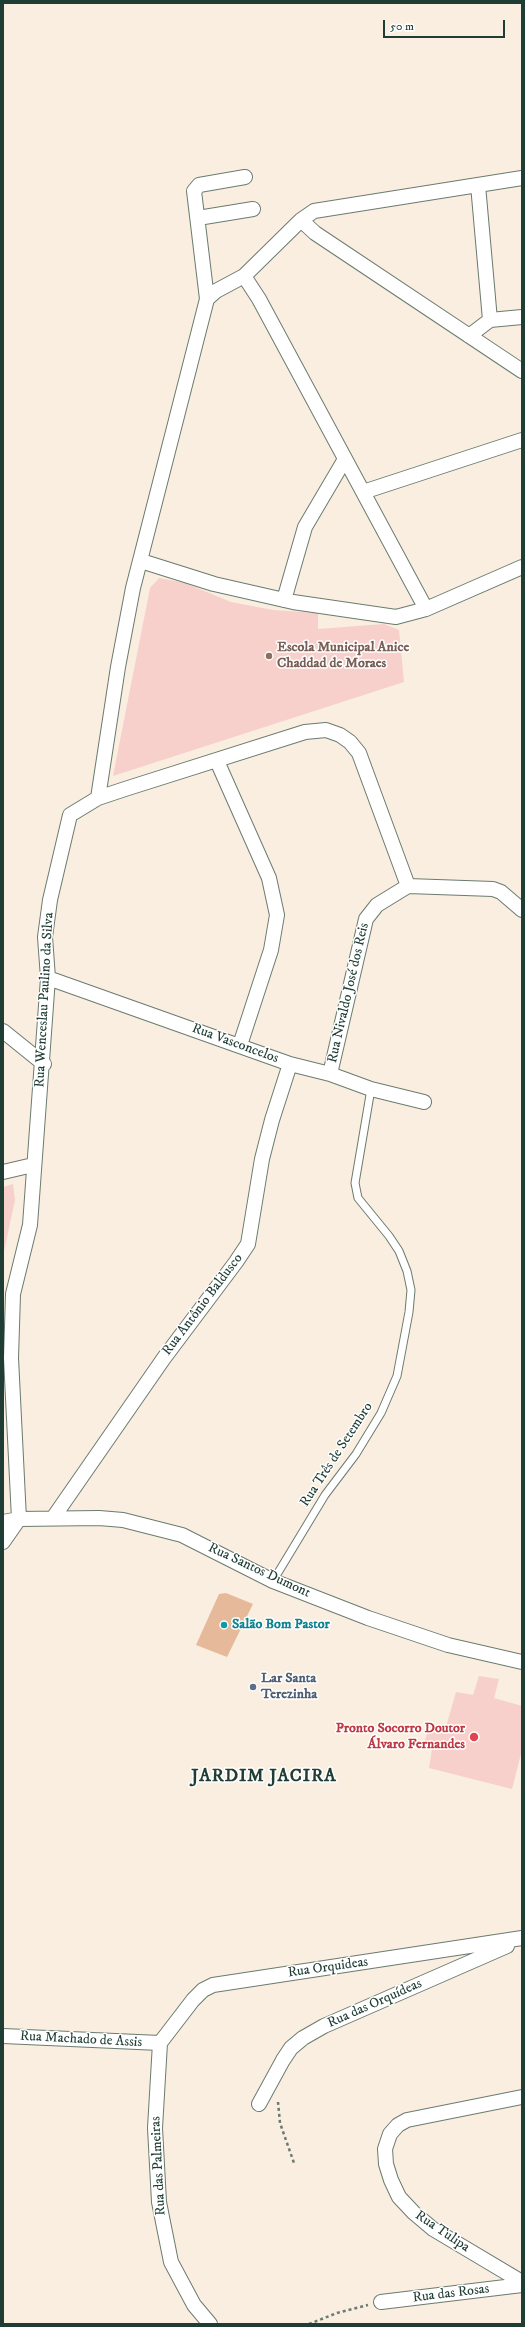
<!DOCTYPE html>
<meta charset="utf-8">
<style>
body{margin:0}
#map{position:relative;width:525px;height:2327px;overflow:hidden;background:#f9eedf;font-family:"IM FELL DW Pica",serif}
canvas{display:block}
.frame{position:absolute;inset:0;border:4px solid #1f3d34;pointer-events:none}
.scale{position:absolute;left:383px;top:20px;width:122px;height:18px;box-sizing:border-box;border:2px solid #1f3d34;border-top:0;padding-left:5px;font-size:12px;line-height:14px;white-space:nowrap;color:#1f3d34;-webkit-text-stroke:3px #fff;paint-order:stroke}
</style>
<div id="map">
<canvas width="525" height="2327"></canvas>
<div class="frame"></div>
<div class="scale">50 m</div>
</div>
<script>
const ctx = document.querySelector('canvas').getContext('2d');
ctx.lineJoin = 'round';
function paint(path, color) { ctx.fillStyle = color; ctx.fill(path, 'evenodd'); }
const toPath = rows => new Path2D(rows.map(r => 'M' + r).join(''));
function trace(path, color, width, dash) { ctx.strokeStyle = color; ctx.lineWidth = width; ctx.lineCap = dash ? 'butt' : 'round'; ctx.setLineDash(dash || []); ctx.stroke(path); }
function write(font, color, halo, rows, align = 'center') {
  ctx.font = font + ' "IM FELL DW Pica",serif'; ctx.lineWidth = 3; ctx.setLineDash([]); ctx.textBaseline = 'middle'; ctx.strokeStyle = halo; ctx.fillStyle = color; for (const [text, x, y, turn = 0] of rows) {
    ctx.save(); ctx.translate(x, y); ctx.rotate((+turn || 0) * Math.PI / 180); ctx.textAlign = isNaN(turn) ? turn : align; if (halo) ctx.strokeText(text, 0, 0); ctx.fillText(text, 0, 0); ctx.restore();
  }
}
const built = toPath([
 [159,578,185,583,231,602,273,610,318,613,318,629,384,624,399,630,404,682,113,776,150,588],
 [13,1184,15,1200,3,1256,3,1187],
 [479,1676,499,1679,494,1698,522,1706,522,1750,512,1789,429,1768,432,1749,423,1746,430,1725,446,1727,456,1692,473,1695]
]);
const building = toPath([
 [226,1593,253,1604,227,1657,196,1645,219,1594]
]);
const path = toPath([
 [278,2102,280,2123,294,2163],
 [309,2324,337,2313,368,2305]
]);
const service = toPath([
 [273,1581,325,1495,356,1454,381,1413,397,1376,409,1312,411,1290,407,1271,399,1251,389,1236,358,1198,355,1183,371,1089]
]);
const minor = toPath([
 [478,185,490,320],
 [198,218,253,209],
 [301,220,315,233,522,371],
 [244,276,259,299,426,609],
 [207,299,194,191,199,185,245,177],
 [469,336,490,320,522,317],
 [363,492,522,440],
 [141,561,214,584,293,602,396,617,426,609,522,567],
 [284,600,305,527,345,459],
 [217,761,269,878,277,915,271,950,240,1045],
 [98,798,118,667,133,588,207,299,216,291,244,276,301,220,314,211,522,178],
 [408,886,493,889,501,892,522,910],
 [48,978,290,1064,330,1074,371,1089,424,1102],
 [3,1031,44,1064],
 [330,1074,366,919,377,905,408,886],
 [3,1172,33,1165],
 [53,1518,164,1358,236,1262,248,1244,262,1159,272,1120,290,1064],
 [19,1519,11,1358,13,1294,30,1225,48,978,45,937,50,900,70,815,98,798,125,789,305,732,326,730,340,735,350,742,359,753,408,886],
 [3,1522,19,1519,99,1518,123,1520,182,1535,273,1581,368,1618,448,1645,522,1662],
 [3,1542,19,1519],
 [3,2036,160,2043],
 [160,2043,193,2000,203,1990,213,1985,522,1938],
 [160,2043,155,2128,159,2202,171,2262,194,2305,210,2324],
 [522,2097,407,2120,398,2125,390,2134,385,2149,386,2164,391,2180,399,2197,414,2213,433,2229,522,2282],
 [259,2104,283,2060,291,2048,303,2038,324,2026,507,1946],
 [381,2302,522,2285]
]);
const markers = [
 [269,656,4,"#8d6e63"],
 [224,1625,4,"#0f9aa8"],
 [253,1687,4,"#5c6f8a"],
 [474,1737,5,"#e0444e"]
];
const educationNames = [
 ["Escola Municipal Anice",277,648],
 ["Chaddad de Moraes",277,664]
];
const streetNames = [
 ["Rua Nivaldo José dos Reis",349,993,-77],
 ["Rua Wenceslau Paulino da Silva",45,1000,-87],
 ["Rua Vasconcelos",235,1044,20],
 ["Rua Antônio Baldusco",203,1305,-53],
 ["Rua Três de Setembro",337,1455,-57],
 ["Rua Santos Dumont",259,1571,25],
 ["Rua Orquideas",328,1968,-8],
 ["Rua das Orquídeas",375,2004,-24],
 ["Rua Machado de Assis",81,2040,3],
 ["Rua das Palmeiras",159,2166,-93],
 ["Rua Tulipa",442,2232,34],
 ["Rua das Rosas",451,2294,-7]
];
const cultureNames = [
 ["Salão Bom Pastor",232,1625]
];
const serviceNames = [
 ["Lar Santa",261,1679],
 ["Terezinha",261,1695]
];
const healthNames = [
 ["Pronto Socorro Doutor",465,1729],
 ["Álvaro Fernandes",465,1745]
];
const districtNames = [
 ["JARDIM JACIRA",264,1777]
];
paint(built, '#f7d0cc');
paint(building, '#e6b99b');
trace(service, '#6b7b70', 9);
trace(minor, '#6b7b70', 16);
trace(path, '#6b7b70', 2.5, [3, 3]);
trace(service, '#fff', 7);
trace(minor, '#fff', 14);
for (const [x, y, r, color] of markers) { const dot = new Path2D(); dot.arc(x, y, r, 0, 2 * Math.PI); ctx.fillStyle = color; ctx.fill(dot); trace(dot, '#fff', 1.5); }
write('bold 14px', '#785e54', '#fff', educationNames, 'left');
write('14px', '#1f3d34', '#fff', streetNames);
write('bold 14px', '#0d838f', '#fff', cultureNames, 'left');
write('bold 14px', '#4e5e75', '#fff', serviceNames, 'left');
write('bold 14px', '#be3a42', '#fff', healthNames, 'right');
ctx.letterSpacing = '1px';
write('bold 18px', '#1f3d34', '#fff', districtNames);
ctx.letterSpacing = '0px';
</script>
